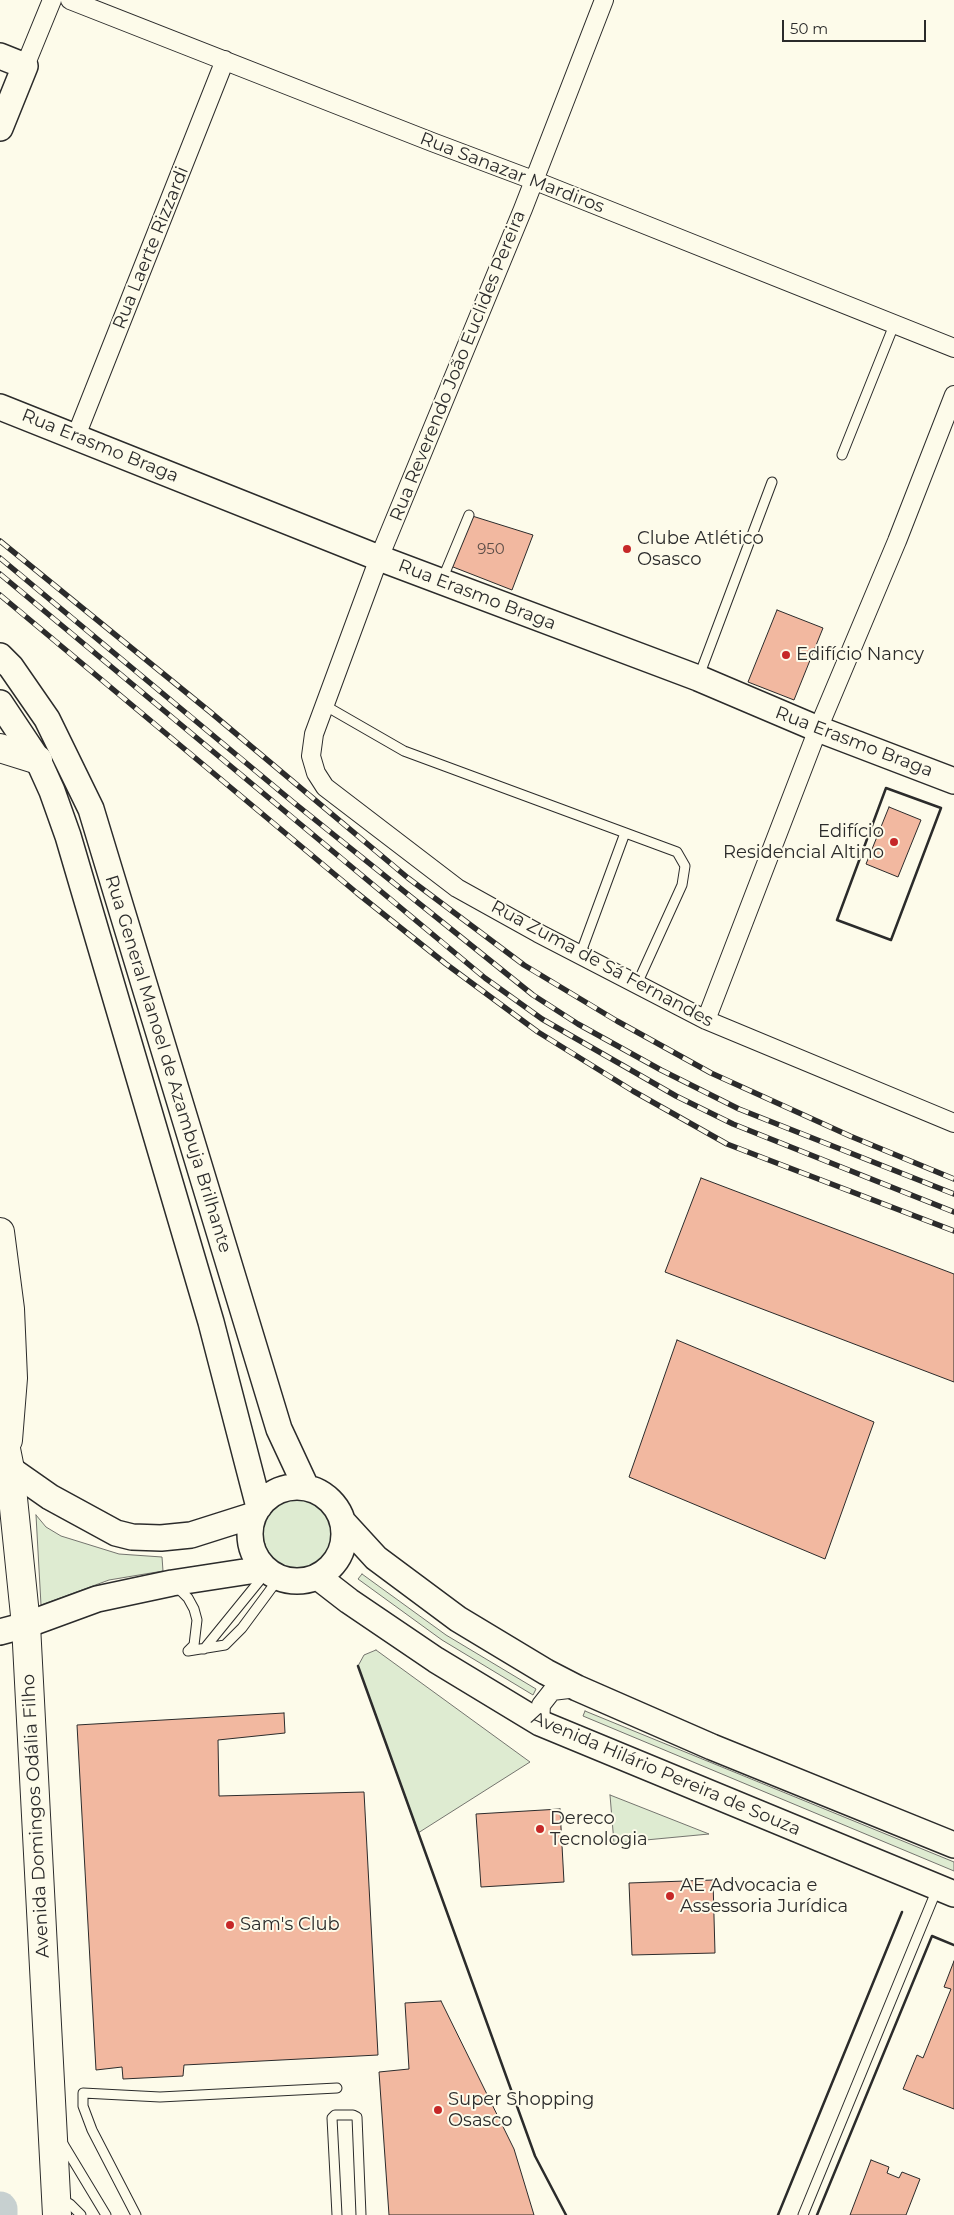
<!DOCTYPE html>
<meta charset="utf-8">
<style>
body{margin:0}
#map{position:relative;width:954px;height:2215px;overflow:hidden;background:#fdfbea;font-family:Montserrat,sans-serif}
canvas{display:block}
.scale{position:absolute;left:782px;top:20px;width:144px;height:22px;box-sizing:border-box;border:2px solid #2b2b2b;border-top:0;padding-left:6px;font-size:15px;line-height:18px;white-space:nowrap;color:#2b2b2b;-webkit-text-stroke:4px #fdfbea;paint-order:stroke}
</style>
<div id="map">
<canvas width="954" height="2215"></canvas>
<div class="scale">50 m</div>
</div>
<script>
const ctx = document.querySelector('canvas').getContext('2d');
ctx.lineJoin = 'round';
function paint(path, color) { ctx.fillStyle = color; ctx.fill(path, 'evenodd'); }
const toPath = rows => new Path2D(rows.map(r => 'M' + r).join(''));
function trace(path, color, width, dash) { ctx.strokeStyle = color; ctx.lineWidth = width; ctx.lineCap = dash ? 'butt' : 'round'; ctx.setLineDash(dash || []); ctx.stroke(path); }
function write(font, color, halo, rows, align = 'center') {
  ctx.font = font + ' Montserrat,sans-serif'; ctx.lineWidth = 4; ctx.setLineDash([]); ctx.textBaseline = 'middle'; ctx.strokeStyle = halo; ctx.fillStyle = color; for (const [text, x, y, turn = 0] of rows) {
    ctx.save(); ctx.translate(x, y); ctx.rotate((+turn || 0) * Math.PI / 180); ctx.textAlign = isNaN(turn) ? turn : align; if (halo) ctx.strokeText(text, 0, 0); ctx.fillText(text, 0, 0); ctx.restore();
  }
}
const green = toPath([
 '263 1533a36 36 0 1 1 72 0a36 36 0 1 1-72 0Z',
 [36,1515,46,1527,61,1536,119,1554,162,1557,163,1571,109,1580,41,1605,36,1515],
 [362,1574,446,1635,536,1689,533,1695,442,1640,358,1579,362,1574],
 [376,1650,530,1762,418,1833,358,1666,364,1655,376,1650],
 [585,1711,954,1862,954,1871,583,1716,585,1711],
 [610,1795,709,1834,614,1843,610,1795]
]);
const river = toPath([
 [0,2209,0,2215]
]);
const building = toPath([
 [469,515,533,535,512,590,448,565,469,515],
 [777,610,823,628,794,700,748,682,777,610],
 [889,807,921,820,898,877,866,864,889,807],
 [701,1178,954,1274,954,1382,665,1272,701,1178],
 [677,1340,874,1422,825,1559,629,1477,677,1340],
 [284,1713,285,1733,218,1740,219,1796,364,1792,378,2055,184,2065,183,2076,123,2079,122,2067,96,2070,77,1725,284,1713],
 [560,1809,564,1882,481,1887,476,1814,560,1809],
 [713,1880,715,1953,632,1955,629,1883,713,1880],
 [954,1961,954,2109,903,2089,917,2055,923,2058,951,1989,944,1987,954,1961],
 [441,2001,514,2149,534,2215,389,2215,379,2072,409,2069,405,2003,441,2001],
 [871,2160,889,2167,887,2173,899,2178,902,2172,920,2179,906,2215,850,2215,871,2160]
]);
const lane = toPath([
 [842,455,894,325],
 [442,580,469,515],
 [699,676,772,482],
 [324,705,404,751,677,852,685,866,682,885,637,984],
 [580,955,625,833],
 [176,1586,188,1598,194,1609,197,1620,194,1645,188,1651],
 [204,1649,265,1574],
 [188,1651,225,1645,242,1628,279,1578],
 [62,2142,106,2215],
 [60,2199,70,2204,81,2215],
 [136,2215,92,2130,83,2106,83,2093,160,2097,337,2088],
 [337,2215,332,2118,335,2115,353,2115,357,2117,361,2215],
 [803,2215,937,1889]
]);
const street = toPath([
 [70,0,432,142,533,180,954,348],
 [604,0,523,209,379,558,314,734,311,756,316,773,325,787,457,888,538,933,706,1020,954,1123],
 [25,66,52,0],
 [76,436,225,60],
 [706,1020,818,729,897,541,954,395],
 [540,1723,541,1705,552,1691,577,1688]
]);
const secondary = toPath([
 [0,56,25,66,0,128],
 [0,407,379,558,698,678,818,729,954,781],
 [0,656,11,667,47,719,91,809,279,1429,306,1487],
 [0,703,38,760,52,791,68,836,211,1322,259,1507],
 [10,1469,50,1497,116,1533,132,1537,161,1538,191,1535,254,1515],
 '250 1534a47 47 0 1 1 94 0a47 47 0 1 1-94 0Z',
 [343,1522,376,1558,458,1619,546,1672,577,1688,712,1747,954,1845],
 [318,1577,349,1601,436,1660,540,1723,954,1894],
 [0,1632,26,1625,97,1599,172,1583,263,1569]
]);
const primary = toPath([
 [0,748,38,760],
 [0,1232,10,1309,13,1378,8,1440],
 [0,1419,10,1469,26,1625,57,2215]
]);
const rail = toPath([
 [0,541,209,711,408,878,524,965,617,1021,711,1073,850,1136,954,1179],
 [0,558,293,802,533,995,578,1024,661,1070,739,1109,954,1194],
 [0,574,485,978,542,1019,676,1096,733,1124,954,1212],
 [0,595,357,893,446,964,538,1032,633,1091,727,1144,954,1231]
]);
const wall = toPath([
 [886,788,941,808,891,940,837,920,886,788],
 [358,1666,535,2156,566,2215],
 [778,2215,902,1912],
 [817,2215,932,1936,954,1945]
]);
const markers = [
 [627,549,5,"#c62828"],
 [786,655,5,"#c62828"],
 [894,842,5,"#c62828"],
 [540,1829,5,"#c62828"],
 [670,1896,5,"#c62828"],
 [230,1925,5,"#c62828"],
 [438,2110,5,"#c62828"]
];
const numberNames = [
 ["950",491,550]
];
const streetNames = [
 ["Rua Sanazar Mardiros",512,173,21],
 ["Rua Laerte Rizzardi",151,248,-68],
 ["Rua Reverendo João Euclides Pereira",458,366,-68],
 ["Rua Erasmo Braga",100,446,22],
 ["Rua Erasmo Braga",477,595,21],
 ["Rua Erasmo Braga",854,742,21],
 ["Rua Zuma de Sá Fernandes",602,964,28],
 ["Rua General Manoel de Azambuja Brilhante",168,1064,73],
 ["Avenida Hilário Pereira de Souza",666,1774,23],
 ["Avenida Domingos Odália Filho",36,1816,-93]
];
const poiNames = [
 ["Clube Atlético",637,539],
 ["Osasco",637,560],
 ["Edifício Nancy",796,655],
 ["Edifício",884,832,"right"],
 ["Residencial Altino",884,853,"right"],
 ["Dereco",550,1819],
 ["Tecnologia",550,1840],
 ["AE Advocacia e",680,1886],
 ["Assessoria Jurídica",680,1907],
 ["Sam's Club",240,1925],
 ["Super Shopping",448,2100],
 ["Osasco",448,2121]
];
paint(green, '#deebd1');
trace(green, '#74746e', 1);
trace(river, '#c7d0d0', 35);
paint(building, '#f2b8a0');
trace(building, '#2b2b2b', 1);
trace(lane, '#2b2b2b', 11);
trace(street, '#2b2b2b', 20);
trace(secondary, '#2b2b2b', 28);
trace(primary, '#2b2b2b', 30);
trace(lane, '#fdfbea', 9);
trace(street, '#fdfbea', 18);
trace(secondary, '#fdfbea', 25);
trace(primary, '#fdfbea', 28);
trace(rail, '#2b2b2b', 5.5);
trace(rail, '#fdfbea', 4, [11]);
trace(wall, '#2b2b2b', 2.5);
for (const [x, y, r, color] of markers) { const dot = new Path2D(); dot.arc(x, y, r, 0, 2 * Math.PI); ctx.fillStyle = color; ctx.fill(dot); trace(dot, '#fdfbea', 2); }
write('15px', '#5d4e48', null, numberNames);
write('18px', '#2b2b2b', '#fdfbea', streetNames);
write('18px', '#2b2b2b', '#fdfbea', poiNames, 'left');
</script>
